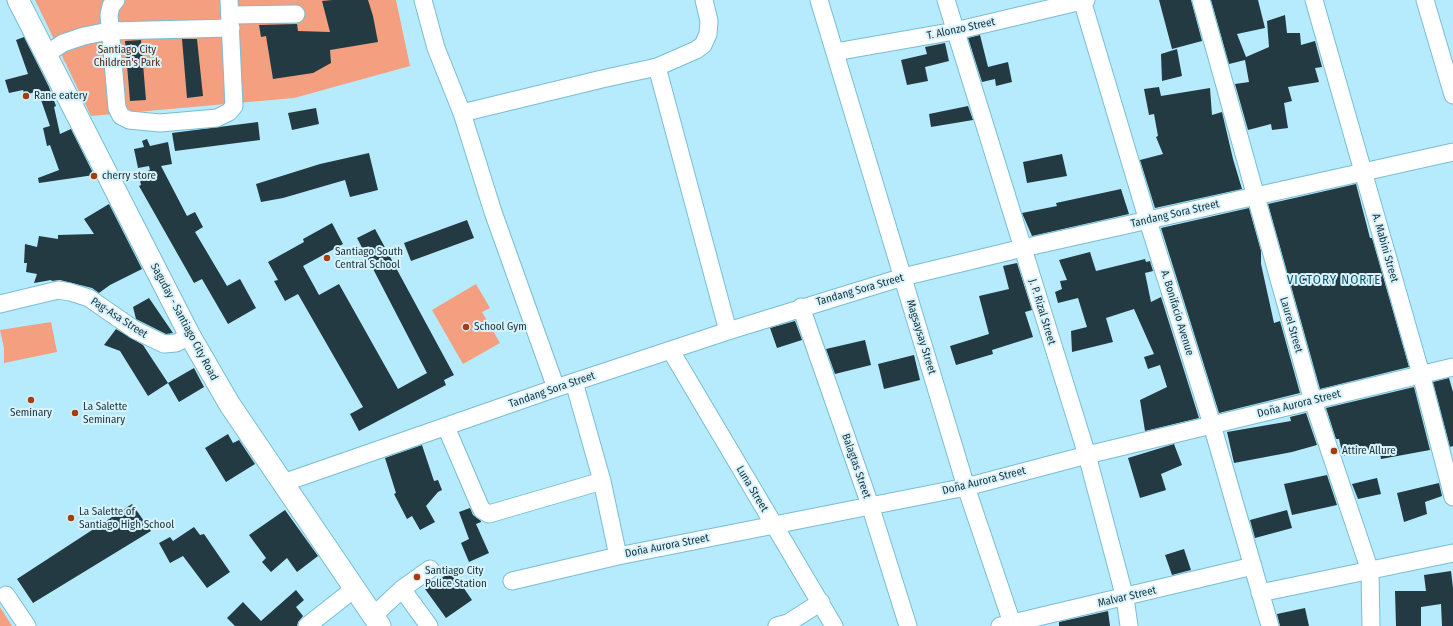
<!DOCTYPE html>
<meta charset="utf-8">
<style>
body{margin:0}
canvas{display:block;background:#b5ebfd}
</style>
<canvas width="1453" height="626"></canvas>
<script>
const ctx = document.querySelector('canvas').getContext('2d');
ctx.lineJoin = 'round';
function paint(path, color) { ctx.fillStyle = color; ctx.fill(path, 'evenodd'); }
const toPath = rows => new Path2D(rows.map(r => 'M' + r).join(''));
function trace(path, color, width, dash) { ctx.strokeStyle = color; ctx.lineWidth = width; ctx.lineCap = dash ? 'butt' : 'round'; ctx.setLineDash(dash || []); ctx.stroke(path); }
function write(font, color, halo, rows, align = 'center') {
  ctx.font = font + ' "Fira Sans Condensed",sans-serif'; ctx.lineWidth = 4; ctx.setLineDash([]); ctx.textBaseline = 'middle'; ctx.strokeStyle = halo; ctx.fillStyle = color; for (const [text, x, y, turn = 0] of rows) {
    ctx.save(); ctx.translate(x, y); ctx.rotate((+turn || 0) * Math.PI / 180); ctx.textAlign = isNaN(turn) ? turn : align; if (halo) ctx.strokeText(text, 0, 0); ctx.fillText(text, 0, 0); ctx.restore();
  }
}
const green = toPath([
 [35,0,396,0,410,66,294,98,91,116],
 [476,284,490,308,482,312,500,343,463,364,432,310],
 [51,322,57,352,4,363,4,348,0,330],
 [0,607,12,626,0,626]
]);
const building = toPath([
 [332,0,368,0,373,16,378,42,330,50,331,63,313,73,273,79,266,36,261,37,259,25,297,24,298,31,330,32,322,1],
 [1159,0,1191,0,1202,41,1172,49],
 [1211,0,1258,0,1265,28,1237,34,1246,57,1269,47,1267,21,1285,15,1287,33,1300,33,1301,45,1315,41,1322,67,1315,68,1319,82,1288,87,1292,101,1284,103,1288,128,1272,130,1271,124,1248,130,1235,84,1249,82,1245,60,1229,64],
 [980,35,988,67,1008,62,1012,82,996,86,995,79,982,82,968,38],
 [24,37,49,87,56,106,54,107,60,134,71,129,94,175,39,183,38,178,59,170,50,145,47,146,43,128,50,126,38,91,25,95,23,90,9,93,5,80,28,74,16,40],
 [182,39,197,39,203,96,187,98],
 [141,40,146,100,130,101,125,41],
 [945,43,949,61,925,67,928,81,907,85,901,60,927,54,925,47],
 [1177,49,1182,76,1162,81,1161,54],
 [1159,87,1161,96,1210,88,1212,115,1222,112,1233,159,1242,189,1155,208,1140,160,1163,154,1156,137,1158,136,1154,114,1149,115,1144,89],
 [968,106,973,120,931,127,929,114],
 [316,108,319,124,292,130,288,113],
 [258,122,260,140,175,151,172,133],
 [147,139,150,146,168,142,172,164,161,166,187,216,195,212,203,227,195,232,227,286,240,279,256,308,228,324,202,279,194,283,139,186,141,185,139,175,150,170,149,166,138,168,134,149,144,147,142,141],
 [369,153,378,190,350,197,345,180,283,198,261,202,256,184,320,164],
 [1062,154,1067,176,1027,183,1023,162],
 [1356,184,1370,238,1372,238,1409,367,1320,389,1268,204],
 [1121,189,1129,214,1032,236,1022,213,1057,206,1056,203],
 [109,204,142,269,110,285,99,293,92,288,60,280,52,281,51,280,34,283,37,274,26,272,27,263,24,263,25,244,37,247,39,236,58,239,58,235,94,234,84,219],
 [1249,208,1261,251,1261,264,1274,323,1280,321,1300,393,1219,413,1161,228],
 [467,220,474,238,411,261,404,243],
 [332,223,343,244,303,266,319,295,339,284,398,389,427,373,357,238,375,229,454,375,444,380,446,385,359,431,350,414,363,407,298,294,285,301,274,281,278,280,268,262,304,242,303,239],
 [1090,252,1096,271,1145,259,1146,262,1150,261,1153,271,1145,273,1151,302,1161,297,1199,418,1145,431,1140,400,1167,387,1160,365,1148,369,1144,357,1154,354,1134,309,1106,318,1113,342,1072,352,1071,331,1087,327,1078,298,1058,303,1055,292,1062,289,1060,281,1067,280,1059,260],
 [1017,263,1032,310,1025,312,1033,337,992,350,993,354,956,365,950,346,989,334,979,296,1009,289,1003,266],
 [149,298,173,333,166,334,136,319,133,307],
 [795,321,802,340,777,348,770,328],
 [116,329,143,345,168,383,148,396,120,351,104,345],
 [865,340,871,365,835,374,826,349],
 [914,355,920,380,884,389,878,364],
 [194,368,204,387,179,402,168,383],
 [1449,378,1453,392,1453,446,1450,447,1433,382],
 [1414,387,1430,450,1381,459,1379,448,1343,456,1339,439,1336,439,1326,408],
 [1306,413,1317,445,1292,452,1234,463,1227,432,1291,421,1290,417],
 [228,434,233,443,239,440,255,464,226,482,205,448],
 [1174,444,1182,465,1161,474,1166,490,1140,498,1128,458],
 [422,445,434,481,438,480,442,490,438,492,426,506,435,522,420,530,412,516,407,519,394,494,396,493,385,458],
 [1327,475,1337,505,1292,515,1284,484],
 [1377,478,1381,494,1358,499,1352,484],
 [1439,483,1442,496,1425,502,1427,514,1404,522,1397,493],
 [132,504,151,531,33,603,17,579],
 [470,508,473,515,481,521,481,522,476,524,489,553,469,562,461,543,469,539,459,512],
 [285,510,318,556,297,572,287,558,271,572,262,562,266,558,249,535],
 [1287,510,1292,528,1255,538,1250,520],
 [194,527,200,535,204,534,230,572,207,588,183,556,170,563,159,543,170,537,173,541],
 [1184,549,1191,570,1172,575,1165,555],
 [452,571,472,600,446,618,425,589],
 [1451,571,1453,588,1453,626,1442,626,1441,604,1421,607,1421,626,1396,626,1395,591,1426,591,1424,575],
 [296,590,304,600,296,607,303,616,298,622,297,626,235,626,227,618,243,602,261,621],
 [1305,608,1309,626,1280,626,1277,614],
 [1108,611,1110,626,1059,626,1059,622]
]);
const minor = toPath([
 [116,0,111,6,109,15,117,108,121,116,129,120,160,123,217,118,229,112,234,106,229,0],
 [423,0,436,48,462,113,602,79,657,67],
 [704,0,709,21,708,34,703,45,696,50,657,67,728,331],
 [819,0,966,487,1013,626],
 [946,0,1087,455,1125,598,1129,626],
 [1082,0,1148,221,1210,418,1270,626],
 [1201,0,1313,401,1370,571,1371,626],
 [1314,0,1421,374,1453,497],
 [1425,0,1453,95],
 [230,15,296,14],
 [835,52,955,31,1086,0],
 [45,55,63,43,84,36,109,31,231,28],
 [462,113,493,212,556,388],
 [0,304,58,290,70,292,89,298,135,330,164,344,176,343,190,336],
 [801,307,870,505,908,626],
 [671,351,834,626],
 [574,382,602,481,618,556],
 [446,427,479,504,482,510,489,514,602,481],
 [283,483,556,388,728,331,903,277,1023,248,1453,152],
 [512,581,618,556,966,487,1087,455,1453,367],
 [402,589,429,626],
 [1260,593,1453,553],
 [6,595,27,626],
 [373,616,402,589,430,569],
 [307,626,354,589],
 [777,626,788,623,821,602],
 [1000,626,1253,566]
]);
const major = toPath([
 [18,0,190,336,230,405,380,626]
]);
const markers = [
 [26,96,4,"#a33e0f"],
 [94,176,4,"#a33e0f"],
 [327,258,4,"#a33e0f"],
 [466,327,4,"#a33e0f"],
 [31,400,4,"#a33e0f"],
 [75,413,4,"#a33e0f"],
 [1334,451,4,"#a33e0f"],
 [71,518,4,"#a33e0f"],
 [417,577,4,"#a33e0f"]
];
const streetNames = [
 ["T. Alonzo Street",961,29,-12],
 ["Tandang Sora Street",1175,214,-13],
 ["A. Mabini Street",1385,248,74],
 ["Tandang Sora Street",860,290,-16],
 ["J. P. Rizal Street",1042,312,73],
 ["A. Bonifacio Avenue",1177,313,73],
 ["Pag-Asa Street",119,318,33],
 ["Saguday - Santiago City Road",184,322,62],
 ["Laurel Street",1291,325,74],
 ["Magsaysay Street",921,337,73],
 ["Tandang Sora Street",552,390,-19],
 ["Doña Aurora Street",1299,404,-14],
 ["Balagtas Street",856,466,71],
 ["Doña Aurora Street",984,481,-14],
 ["Luna Street",752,489,59],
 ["Doña Aurora Street",667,546,-11],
 ["Malvar Street",1127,597,-13]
];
const parkNames = [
 ["Santiago City",127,50],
 ["Children's Park",127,63]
];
const poiNames = [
 ["Rane eatery",34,96],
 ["cherry store",102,176],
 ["Santiago South",335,252],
 ["Central School",335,265],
 ["School Gym",474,327],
 ["La Salette",83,407],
 ["Seminary",83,420],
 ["Seminary",31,413,"center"],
 ["Attire Allure",1342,451],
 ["La Salette of",79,512],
 ["Santiago High School",79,525],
 ["Santiago City",425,571],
 ["Police Station",425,584]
];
const quarterNames = [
 ["VICTORY NORTE",1334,280]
];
paint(green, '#f49f7f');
paint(building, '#233a42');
trace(minor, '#79bdd3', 19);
trace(major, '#79bdd3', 23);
trace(minor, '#fff', 17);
trace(major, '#fff', 21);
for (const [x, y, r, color] of markers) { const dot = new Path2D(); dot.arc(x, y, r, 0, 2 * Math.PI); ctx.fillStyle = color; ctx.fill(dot); trace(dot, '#d9f3fc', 1.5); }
write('11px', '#16333c', '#d9f3fc', streetNames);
write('11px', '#542513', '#d9f3fc', parkNames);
write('11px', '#16333c', '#d9f3fc', poiNames, 'left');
ctx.letterSpacing = '1px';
write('13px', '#09586d', '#d9f3fc', quarterNames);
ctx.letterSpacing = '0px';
</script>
